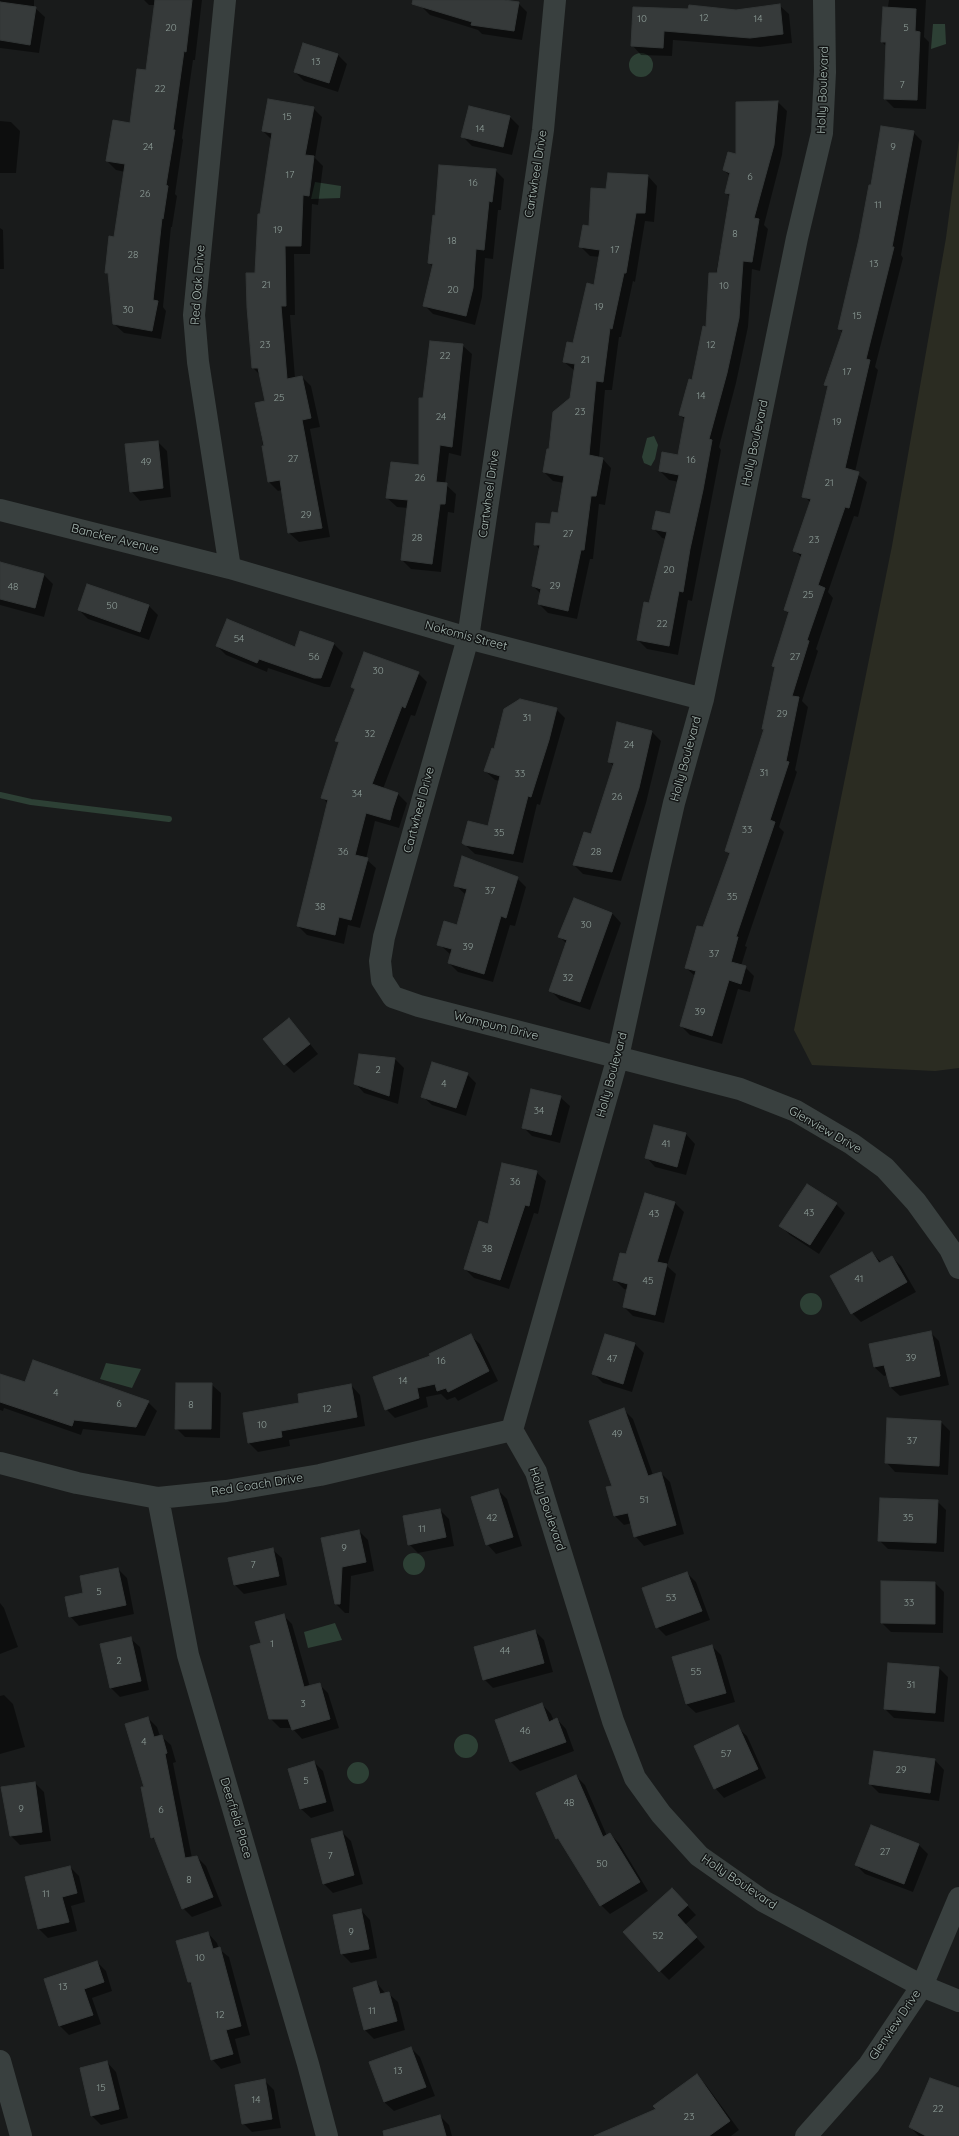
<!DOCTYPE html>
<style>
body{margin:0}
canvas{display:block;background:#191b1b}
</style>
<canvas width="959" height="2136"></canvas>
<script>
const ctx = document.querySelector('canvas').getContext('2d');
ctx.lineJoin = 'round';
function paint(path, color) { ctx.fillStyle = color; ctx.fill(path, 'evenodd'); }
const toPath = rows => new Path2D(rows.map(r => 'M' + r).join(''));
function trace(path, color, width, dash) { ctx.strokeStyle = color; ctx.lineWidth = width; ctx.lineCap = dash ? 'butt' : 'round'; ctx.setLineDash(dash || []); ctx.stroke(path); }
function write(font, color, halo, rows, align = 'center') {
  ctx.font = font + ' Quicksand,sans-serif'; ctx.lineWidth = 3; ctx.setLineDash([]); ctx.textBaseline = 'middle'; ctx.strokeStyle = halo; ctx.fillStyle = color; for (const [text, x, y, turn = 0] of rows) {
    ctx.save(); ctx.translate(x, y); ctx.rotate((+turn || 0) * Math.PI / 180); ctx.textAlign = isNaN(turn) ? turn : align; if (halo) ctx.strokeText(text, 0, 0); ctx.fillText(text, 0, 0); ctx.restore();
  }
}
const green = toPath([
 [959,140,959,1068,935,1071,812,1065,794,1030,892,546,946,238]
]);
const water = toPath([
 [933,24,945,24,946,44,931,49],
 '629 65a12 12 0 1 1 24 0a12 12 0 1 1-24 0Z',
 [315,182,341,186,340,198,311,199],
 [654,436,658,445,655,459,651,466,644,463,642,457,647,438],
 '800 1304a11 11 0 1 1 22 0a11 11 0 1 1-22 0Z',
 [106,1363,141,1369,132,1388,100,1379],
 '403 1564a11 11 0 1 1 22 0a11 11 0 1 1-22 0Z',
 [335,1623,342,1640,308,1648,304,1632],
 '454 1746a12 12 0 1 1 24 0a12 12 0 1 1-24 0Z',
 '347 1773a11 11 0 1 1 22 0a11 11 0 1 1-22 0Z'
]);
const shadow = toPath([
 [0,0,34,0,34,7,45,17,39,53,0,48],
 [144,0,202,0,195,60,193,60,182,138,183,140,175,194,177,196,172,227,171,227,163,307,166,311,161,339,124,333,114,324,109,275,106,272,115,238,125,172,116,170,107,161,131,124,147,71,155,5,149,5],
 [422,0,498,0,518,3,527,12,522,40,482,34,478,30,430,15,421,6],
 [889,0,926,0,924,37,929,42,926,109,894,108,885,99,887,47,882,42],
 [779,5,789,14,792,43,760,47,673,40,672,56,641,55,632,45,689,10,736,11],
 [304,45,338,55,347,64,338,92,304,81,295,72],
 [778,102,787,111,782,155,764,225,768,229,760,271,752,269,748,327,736,383,719,447,721,450,692,601,688,600,678,655,647,649,638,640,667,539,662,538,653,528,671,515,679,482,669,480,660,471,678,456,685,420,680,415,693,381,706,328,730,197,726,193,730,176,724,170,737,155,737,103],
 [313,108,322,117,315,158,323,166,318,205,312,204,310,254,294,254,295,315,290,315,295,378,302,377,311,386,320,427,310,429,330,537,299,542,289,533,282,490,278,491,269,482,256,404,266,402,261,376,253,368,256,274,261,215,272,140,263,131],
 [509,116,519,126,512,155,472,146,463,137],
 [0,121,11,122,20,131,16,173,0,173],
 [913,132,922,141,901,255,903,258,875,367,878,370,855,472,867,482,858,517,854,516,828,592,833,598,816,649,818,651,802,701,808,707,795,770,797,772,779,827,784,832,745,946,747,947,741,966,745,967,754,976,750,992,738,989,722,1044,690,1035,681,1026,696,977,686,968,703,928,730,855,726,851,764,730,763,729,776,668,773,666,789,614,785,610,802,558,794,550,811,503,804,496,828,388,825,385,843,333,839,329,872,186],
 [495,170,504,179,501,210,498,210,493,259,485,258,482,297,475,325,433,314,424,305,433,267,429,263,436,217],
 [648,176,657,186,654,222,645,221,635,282,633,281,621,337,619,337,612,390,605,390,599,458,602,458,611,468,605,505,599,504,593,559,590,559,577,619,548,613,539,604,541,594,533,586,540,550,535,544,559,514,564,483,553,481,544,472,550,450,571,399,575,371,564,362,574,344,595,286,600,257,590,256,580,246,607,190],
 [0,228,3,230,4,269,0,269],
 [462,345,472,354,461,456,449,453,445,484,456,494,454,513,448,512,441,572,411,569,402,560,408,508,397,507,387,498,420,466,424,399],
 [158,442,167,451,171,497,140,501,131,491],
 [0,563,44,575,53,584,44,617,0,605],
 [88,585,149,606,158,615,149,640,88,619,79,610],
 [333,643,343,653,330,687,324,687,268,668,267,672,226,655,217,646,295,649],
 [418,673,427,682,415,716,411,715,383,789,398,794,407,803,399,828,375,821,366,859,376,868,360,928,348,925,344,944,307,935,298,926,328,804,323,798,340,744,336,741,355,690,352,687],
 [556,709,565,718,540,805,537,804,523,863,475,854,463,843,489,827,500,781,495,780,485,771,495,750],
 [618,724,652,732,661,741,646,803,621,881,583,874,574,865,591,835,614,766,609,762],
 [517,878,526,887,515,926,510,925,493,982,458,972,449,963,451,955,439,944,457,926,466,895,455,885],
 [612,913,621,923,590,1010,560,1000,551,991,567,944,560,937],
 [298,1029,318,1054,294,1073,285,1064],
 [360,1055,395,1059,404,1068,398,1104,364,1093,355,1083],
 [467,1074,476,1083,466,1116,432,1105,422,1096],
 [560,1097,570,1106,560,1143,532,1136,523,1127],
 [655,1126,686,1134,695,1144,686,1175,655,1167,646,1157],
 [536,1172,546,1181,538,1214,534,1213,509,1289,474,1278,465,1269,489,1226],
 [646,1194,675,1203,684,1212,667,1266,676,1274,664,1323,633,1316,624,1307,628,1290,624,1289,615,1280,627,1255],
 [836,1204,845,1213,819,1254,790,1235,781,1226],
 [872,1253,882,1263,892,1257,901,1266,916,1292,861,1322,852,1313],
 [930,1332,939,1341,949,1385,900,1396,890,1387,888,1375,884,1376,874,1367],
 [470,1335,480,1344,498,1381,458,1401,455,1397,447,1400,441,1394,426,1397,428,1407,395,1418,386,1409,432,1357],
 [606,1335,635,1344,644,1353,632,1392,603,1383,594,1374],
 [0,1375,25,1383,148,1402,157,1411,145,1436,83,1429,81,1435,4,1408,3,1411,0,1410],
 [211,1384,221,1393,220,1438,185,1437,176,1428],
 [351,1385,360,1395,365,1426,289,1440,290,1446,258,1452,249,1443,244,1413,300,1404],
 [624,1410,633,1419,653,1475,661,1473,670,1482,684,1534,644,1546,635,1536,632,1523,624,1525,615,1516,607,1488,614,1486],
 [941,1422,950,1431,948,1475,895,1472,886,1462],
 [498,1490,507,1499,522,1546,496,1554,487,1544],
 [937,1501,946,1510,944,1552,888,1549,879,1540],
 [440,1510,449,1519,454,1546,418,1553,409,1544],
 [359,1531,368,1540,374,1571,351,1576,349,1613,345,1613,336,1604,322,1538],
 [272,1549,282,1558,287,1585,244,1594,235,1585],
 [118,1569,127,1578,134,1614,79,1626,70,1616,85,1594],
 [687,1573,696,1582,710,1620,666,1636,657,1627],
 [935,1583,944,1592,943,1633,891,1632,882,1623],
 [0,1603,4,1608,18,1647,0,1654],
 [283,1615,292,1624,310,1687,319,1684,328,1693,339,1728,302,1739,292,1728,280,1728,270,1718,262,1644],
 [535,1631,544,1640,553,1672,493,1688,484,1679],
 [130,1638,140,1647,149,1690,120,1697,111,1688],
 [712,1646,721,1655,735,1702,696,1713,686,1704],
 [939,1668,948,1677,944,1722,894,1718,885,1709],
 [4,1695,13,1704,25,1747,0,1754,0,1696],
 [542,1704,551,1714,554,1721,557,1719,566,1729,574,1751,520,1771,511,1762],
 [148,1718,157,1727,160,1736,161,1736,171,1745,176,1762,173,1763,192,1858,197,1857,206,1866,222,1906,192,1917,183,1908,156,1841,152,1837,145,1788],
 [737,1727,747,1736,766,1778,724,1798,715,1788],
 [935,1760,944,1770,939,1801,879,1793,870,1784],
 [314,1762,323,1771,334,1811,311,1818,301,1809,290,1769],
 [576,1776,585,1785,607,1836,610,1834,619,1843,648,1891,610,1914,601,1905,565,1846,557,1838],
 [35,1783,44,1792,51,1841,20,1845,11,1836],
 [871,1826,919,1845,928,1854,913,1892,865,1874,856,1865],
 [342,1832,351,1841,363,1884,333,1893,324,1884],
 [70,1867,79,1876,85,1902,71,1906,77,1931,48,1938,39,1929],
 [681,1899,696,1915,685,1925,705,1947,669,1980,660,1971],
 [361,1910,370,1920,377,1958,351,1963,342,1954],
 [208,1933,217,1943,219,1949,229,1957,250,2035,235,2039,241,2063,221,2069,212,2059,193,1986,189,1982],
 [97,1962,106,1971,112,1991,92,1998,101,2024,69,2035,60,2026],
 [376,1982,386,1994,388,1993,398,2002,405,2030,374,2039,365,2030],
 [411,2048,420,2057,435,2096,394,2111,384,2102,370,2063],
 [107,2062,116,2072,128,2118,101,2125,92,2116],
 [697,2076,706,2085,739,2130,731,2136,676,2136],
 [264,2080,274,2090,281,2128,252,2132,243,2123],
 [959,2089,959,2136,919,2136,910,2127],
 [440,2116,449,2125,452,2136,392,2136]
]);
const stream = toPath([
 [0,795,31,802,169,819]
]);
const building = toPath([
 [155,0,192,0,186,52,184,51,173,130,175,130,166,185,168,186,163,219,162,218,153,300,158,301,152,331,113,324,108,273,105,273,109,236,114,237,125,164,106,161,113,120,130,123,137,69,146,70,155,0],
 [413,0,504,0,519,2,514,31,471,25,472,22,412,4,413,0],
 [0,2,36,7,30,45,0,40,0,2],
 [780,4,783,34,750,38,664,31,663,48,631,46,633,7,688,9,689,5,736,10,780,4],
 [883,7,916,9,915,31,920,32,917,100,884,99,886,42,881,42,883,7],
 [303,43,338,54,329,83,294,72,303,43],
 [268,99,314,107,305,155,314,156,309,196,303,195,301,246,285,246,286,306,281,306,287,379,302,376,311,418,302,420,322,528,288,533,280,480,268,482,262,446,264,446,255,403,265,401,258,368,252,368,247,307,246,273,255,273,258,214,260,214,272,133,262,131,268,99],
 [778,101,774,145,754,218,759,219,752,262,743,261,739,318,727,373,709,439,712,440,703,490,690,549,683,592,679,591,669,646,637,640,644,602,649,603,667,532,652,529,656,511,670,514,679,475,659,471,662,452,678,455,685,417,679,415,689,379,692,380,703,326,706,327,709,273,717,273,730,194,725,193,730,173,723,170,728,152,736,154,736,102,778,101],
 [469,106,510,116,503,147,461,137,469,106],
 [881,126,914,131,892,247,894,247,866,359,870,360,845,468,859,472,849,508,845,507,818,585,825,588,807,640,809,641,792,696,799,697,786,761,789,762,770,820,775,822,736,937,738,937,731,962,746,966,741,984,729,980,712,1036,680,1026,696,971,685,968,697,926,703,927,730,853,725,851,764,729,762,729,775,667,772,666,789,612,784,610,802,554,793,551,811,499,802,497,828,386,824,385,843,330,838,329,859,239,869,185,871,185,881,126],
 [439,165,496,169,492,202,489,201,484,250,476,249,473,288,466,316,423,306,433,264,428,263,433,215,435,216,439,165],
 [608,173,648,175,645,213,636,213,626,273,624,273,612,329,610,328,603,382,596,381,589,455,603,458,596,496,591,496,584,550,581,550,568,611,538,604,541,589,532,586,540,545,534,545,536,523,550,524,552,512,558,513,564,476,543,472,547,449,549,449,553,412,570,398,575,364,563,362,567,342,573,343,587,283,594,285,600,250,579,247,583,225,589,226,591,188,606,189,608,173],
 [430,341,463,344,452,447,440,445,436,482,447,483,445,504,440,504,432,564,401,560,408,500,386,498,391,462,419,465,419,398,423,398,430,341],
 [158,441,163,488,130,492,125,444,158,441],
 [0,562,44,574,35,608,0,599,0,562],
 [87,584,149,605,140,632,78,610,87,584],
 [227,619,295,647,300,631,334,643,321,678,314,678,259,659,257,663,216,646,227,619],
 [364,652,419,672,405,708,402,706,372,784,398,793,393,808,390,820,366,813,355,855,368,858,351,920,339,917,335,935,297,926,328,800,321,798,339,742,335,741,355,689,351,687,364,652],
 [520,699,557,708,549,740,531,797,528,796,513,854,465,845,462,843,468,821,488,826,500,776,484,771,492,748,494,749,504,709,520,699],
 [617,722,652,731,639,788,612,872,573,865,584,832,591,834,614,763,608,762,617,722],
 [462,856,518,877,506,918,501,916,484,974,448,963,452,949,437,945,444,921,457,925,467,889,454,886,462,856],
 [574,898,612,913,580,1002,549,991,567,940,558,937,574,898],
 [289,1018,310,1044,284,1065,263,1039,289,1018],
 [359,1054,395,1058,389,1096,354,1084,359,1054],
 [432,1062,468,1073,456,1108,421,1097,432,1062],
 [531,1089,561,1096,551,1135,522,1128,531,1089],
 [654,1125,686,1133,677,1167,645,1158,654,1125],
 [502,1163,537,1171,529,1206,525,1205,500,1280,464,1269,479,1221,488,1224,502,1163],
 [807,1184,837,1203,810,1245,779,1226,807,1184],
 [645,1193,675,1202,657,1262,667,1264,655,1315,623,1307,628,1284,613,1280,620,1253,626,1254,645,1193],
 [872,1252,879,1263,892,1256,907,1282,851,1314,830,1276,872,1252],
 [931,1331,940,1376,890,1387,884,1365,874,1367,869,1344,931,1331],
 [471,1334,489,1371,448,1392,446,1388,437,1391,435,1384,417,1388,419,1398,385,1410,373,1377,430,1356,429,1354,471,1334],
 [605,1334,635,1343,623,1384,592,1374,605,1334],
 [33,1360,149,1401,136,1427,74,1420,72,1426,0,1402,0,1374,25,1382,33,1360],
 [176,1383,212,1383,211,1429,175,1429,176,1383],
 [351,1384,357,1417,281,1431,282,1437,248,1443,243,1413,299,1403,298,1394,351,1384],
 [624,1408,648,1476,661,1472,676,1525,634,1537,628,1513,614,1516,606,1487,612,1486,589,1421,624,1408],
 [887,1418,941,1421,939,1466,885,1463,887,1418],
 [498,1489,513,1537,486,1545,471,1497,498,1489],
 [880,1498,938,1500,936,1543,878,1541,880,1498],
 [440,1509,446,1537,408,1545,403,1516,440,1509],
 [359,1530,366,1562,342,1567,340,1604,335,1604,321,1538,359,1530],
 [273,1548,279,1576,234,1585,228,1558,273,1548],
 [118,1568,126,1605,69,1617,65,1597,83,1593,80,1576,118,1568],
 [687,1572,702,1611,656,1628,642,1588,687,1572],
 [881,1581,935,1582,935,1624,881,1623,881,1581],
 [284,1614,304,1687,320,1683,330,1719,292,1730,288,1719,269,1719,250,1646,261,1643,255,1622,284,1614],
 [535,1630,544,1663,483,1680,474,1647,535,1630],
 [131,1637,141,1681,110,1688,100,1644,131,1637],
 [712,1645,726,1693,686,1704,672,1657,712,1645],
 [888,1663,939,1667,935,1713,884,1709,888,1663],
 [542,1703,549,1722,557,1718,566,1742,510,1762,495,1720,542,1703],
 [148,1717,154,1737,162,1735,167,1753,165,1754,185,1858,197,1856,213,1897,182,1909,154,1837,151,1838,141,1787,144,1787,125,1724,148,1717],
 [738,1725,758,1769,714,1789,694,1746,738,1725],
 [874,1751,935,1759,930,1793,869,1784,874,1751],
 [314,1761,326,1802,300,1809,288,1769,314,1761],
 [576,1775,603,1837,610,1833,640,1882,600,1906,558,1838,556,1839,536,1793,576,1775],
 [35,1782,42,1832,10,1836,1,1787,35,1782],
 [871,1825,919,1844,904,1884,855,1865,871,1825],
 [342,1831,354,1875,323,1884,311,1839,342,1831],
 [70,1866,77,1893,62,1897,69,1922,38,1929,25,1877,70,1866],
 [672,1888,688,1905,677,1915,697,1937,659,1972,623,1932,672,1888],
 [361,1909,369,1949,341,1954,333,1915,361,1909],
 [208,1932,213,1949,220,1947,241,2026,226,2030,233,2054,211,2060,191,1982,188,1982,176,1941,208,1932],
 [97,1961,104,1982,84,1989,93,2015,59,2026,44,1979,97,1961],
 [376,1981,380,1994,389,1992,397,2021,364,2030,353,1988,376,1981],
 [411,2047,426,2087,384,2102,369,2062,411,2047],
 [107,2061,119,2109,91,2116,80,2068,107,2061],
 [697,2074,730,2121,709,2136,594,2136,656,2109,653,2106,697,2074],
 [930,2078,959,2088,959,2136,926,2136,909,2127,930,2078],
 [265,2079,272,2119,242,2124,235,2085,265,2079],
 [440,2115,446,2136,384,2136,383,2131,440,2115]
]);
const minor = toPath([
 [225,0,194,315,198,362,230,568],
 [555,0,543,130,468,638,384,937,380,961,382,980,393,997,419,1006,740,1089,796,1111,852,1144,885,1168,916,1202,950,1249,959,1268],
 [824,0,825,72,822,133,797,238,703,699,674,803,660,864,618,1057,512,1430,536,1472,613,1721,635,1778,661,1814,699,1856,763,1901,922,1986,959,2001],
 [0,510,230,568,468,638,703,699],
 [0,1463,77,1483,158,1498,226,1491,320,1475,512,1430],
 [158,1498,188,1655,308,2064,327,2136],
 [0,2061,21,2136],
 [806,2136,869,2065,922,1986,959,1898]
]);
const numberNames = [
 ["12",704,18],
 ["10",642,19],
 ["14",758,19],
 ["20",171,28],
 ["5",906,28],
 ["13",316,62],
 ["7",902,85],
 ["22",160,89],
 ["15",287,117],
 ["14",480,129],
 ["24",148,147],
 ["9",893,147],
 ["17",290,175],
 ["6",750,177],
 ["16",473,183],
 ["26",145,194],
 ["11",878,205],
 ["19",278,230],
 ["8",735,234],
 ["18",452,241],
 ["17",615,250],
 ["28",133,255],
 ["13",874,264],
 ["21",266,285],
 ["10",724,286],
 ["20",453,290],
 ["19",599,307],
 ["30",128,310],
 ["15",857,316],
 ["23",265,345],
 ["12",711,345],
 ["22",445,356],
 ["21",585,360],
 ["17",847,372],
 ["14",701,396],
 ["25",279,398],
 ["23",580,412],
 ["24",441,417],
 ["19",837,422],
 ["27",293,459],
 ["16",691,460],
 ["49",146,462],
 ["26",420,478],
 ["21",829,483],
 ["29",306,515],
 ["27",568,534],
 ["28",417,538],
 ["23",814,540],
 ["20",669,570],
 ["29",555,586],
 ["48",13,587],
 ["25",808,595],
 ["50",112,606],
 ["22",662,624],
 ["54",239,639],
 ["56",314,657],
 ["27",795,657],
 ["30",378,671],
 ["29",782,714],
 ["31",527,718],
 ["32",370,734],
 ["24",629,745],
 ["31",764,773],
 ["33",520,774],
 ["34",357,794],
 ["26",617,797],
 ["33",747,830],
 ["35",499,833],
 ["36",343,852],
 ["28",596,852],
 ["37",490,891],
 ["35",732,897],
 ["38",320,907],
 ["30",586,925],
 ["39",468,947],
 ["37",714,954],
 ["32",568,978],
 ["39",700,1012],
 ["2",378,1070],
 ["4",444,1084],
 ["34",539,1111],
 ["41",666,1144],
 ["36",515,1182],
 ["43",809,1213],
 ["43",654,1214],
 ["38",487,1249],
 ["41",859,1279],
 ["45",648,1281],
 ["39",911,1358],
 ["47",612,1359],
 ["16",441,1361],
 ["14",403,1381],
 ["4",56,1393],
 ["6",119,1404],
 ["8",191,1405],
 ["12",327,1409],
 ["10",262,1425],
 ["49",617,1434],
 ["37",912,1441],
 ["51",644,1500],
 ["42",492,1518],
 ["35",908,1518],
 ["11",422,1529],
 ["9",344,1548],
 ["7",253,1565],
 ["5",99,1592],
 ["53",671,1598],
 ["33",909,1603],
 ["1",272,1644],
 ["44",505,1651],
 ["2",119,1661],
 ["55",696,1672],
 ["31",911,1685],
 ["3",303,1704],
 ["46",525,1731],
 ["4",144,1742],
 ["57",726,1754],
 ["29",901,1770],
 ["5",306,1781],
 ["48",569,1803],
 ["9",21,1809],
 ["6",161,1810],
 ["27",885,1852],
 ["7",330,1856],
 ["50",602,1864],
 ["8",189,1880],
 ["11",46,1894],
 ["9",351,1932],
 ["52",658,1936],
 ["10",200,1958],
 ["13",63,1987],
 ["11",372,2011],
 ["12",220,2015],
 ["13",398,2071],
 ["15",101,2088],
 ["14",256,2100],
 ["22",938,2109],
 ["23",689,2117]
];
const streetNames = [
 ["Holly Boulevard",823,90,-88],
 ["Cartwheel Drive",536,174,-81],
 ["Red Oak Drive",198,285,-86],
 ["Holly Boulevard",755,443,-78],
 ["Cartwheel Drive",489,494,-82],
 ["Bancker Avenue",115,539,14],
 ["Nokomis Street",466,636,15],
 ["Holly Boulevard",686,759,-75],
 ["Cartwheel Drive",419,810,-75],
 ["Wampum Drive",496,1026,14],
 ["Holly Boulevard",612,1075,-75],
 ["Glenview Drive",825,1130,30],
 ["Red Coach Drive",257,1485,-9],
 ["Holly Boulevard",547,1509,71],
 ["Deerfield Place",236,1818,73],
 ["Holly Boulevard",739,1882,34],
 ["Glenview Drive",895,2025,-56]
];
paint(green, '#2b2c22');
paint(water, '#2d4035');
paint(shadow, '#0007');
trace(stream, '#2d4035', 6);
paint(building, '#363a3a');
trace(building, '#333737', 1);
trace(minor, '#39403f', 22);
write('10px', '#8d9c97', null, numberNames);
write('12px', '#aabcb6', '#141616', streetNames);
</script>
